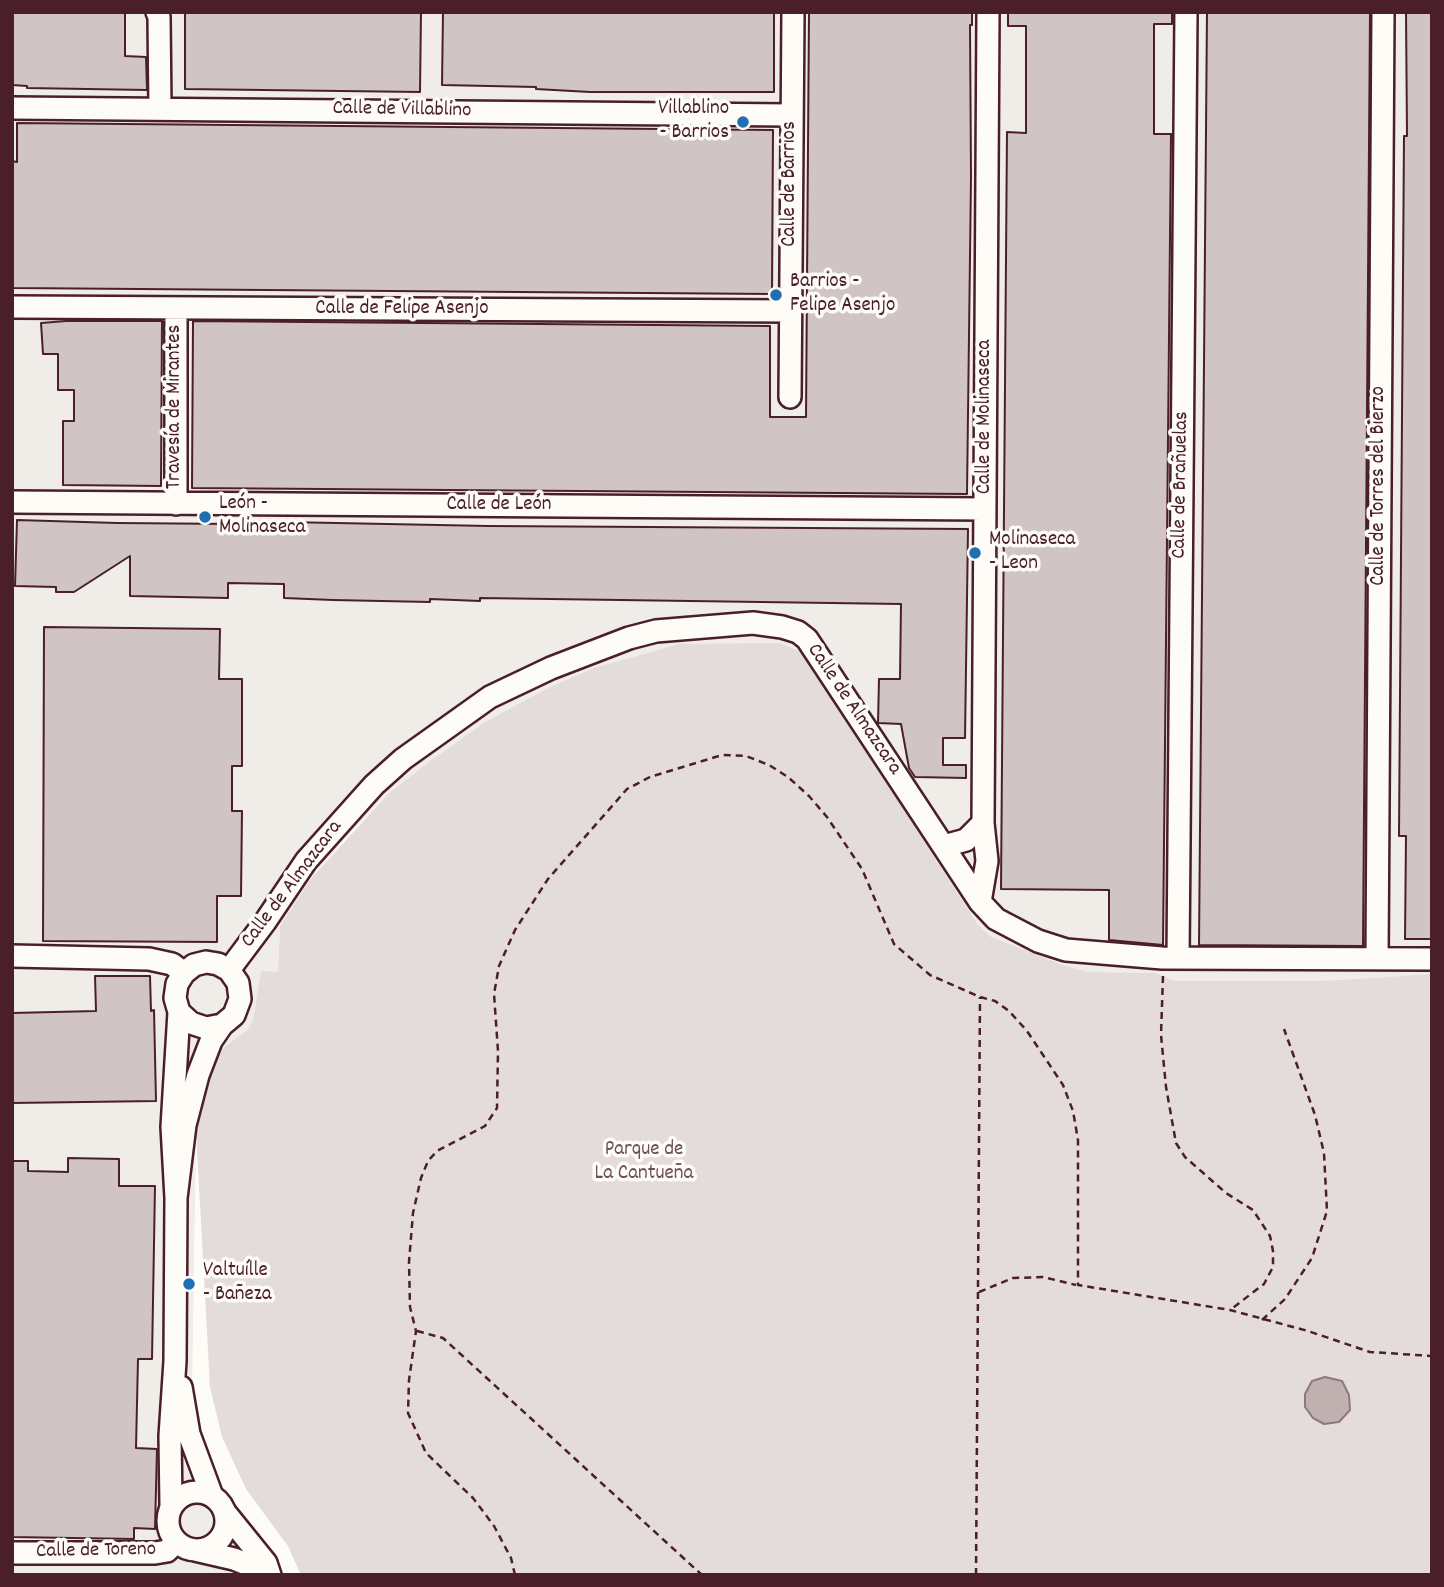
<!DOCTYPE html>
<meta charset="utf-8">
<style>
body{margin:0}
#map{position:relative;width:1444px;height:1587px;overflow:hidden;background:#fdfcf7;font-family:Dekko,sans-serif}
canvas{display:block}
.frame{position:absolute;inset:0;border:14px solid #4a1f2b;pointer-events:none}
</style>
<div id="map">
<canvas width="1444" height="1587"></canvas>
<div class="frame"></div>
</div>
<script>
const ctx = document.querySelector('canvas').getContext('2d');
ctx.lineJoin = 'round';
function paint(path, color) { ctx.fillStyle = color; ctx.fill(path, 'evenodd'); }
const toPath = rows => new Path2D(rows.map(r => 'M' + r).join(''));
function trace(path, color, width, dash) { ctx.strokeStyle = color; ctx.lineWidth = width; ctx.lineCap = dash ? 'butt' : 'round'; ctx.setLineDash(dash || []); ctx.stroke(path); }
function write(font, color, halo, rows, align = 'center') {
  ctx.font = font + ' Dekko,sans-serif'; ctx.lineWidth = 7; ctx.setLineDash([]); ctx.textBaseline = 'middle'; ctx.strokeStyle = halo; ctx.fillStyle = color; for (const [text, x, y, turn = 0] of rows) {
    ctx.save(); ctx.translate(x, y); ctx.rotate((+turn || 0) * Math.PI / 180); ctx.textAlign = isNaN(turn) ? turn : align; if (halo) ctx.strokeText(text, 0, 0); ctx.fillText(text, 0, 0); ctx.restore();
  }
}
const built = toPath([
 [12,12,1432,12,1432,974,1322,981,1174,981,1155,973,1088,972,1063,965,990,937,978,925,802,652,591,669,546,689,485,722,430,761,388,794,348,835,309,881,280,926,278,973,261,972,253,1020,247,1030,223,1048,214,1060,196,1131,192,1391,201,1441,229,1511,275,1575,12,1575]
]);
const green = toPath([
 [779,643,802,652,978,925,991,937,1063,965,1088,972,1155,973,1175,981,1322,981,1432,974,1432,1575,301,1575,288,1546,246,1489,222,1437,210,1387,196,1131,214,1060,223,1048,247,1030,253,1020,261,971,278,972,280,926,309,881,388,794,430,761,485,722,546,689,591,669,679,644]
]);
const water = toPath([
 [1325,1377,1342,1381,1349,1395,1350,1410,1339,1422,1324,1424,1313,1418,1305,1407,1305,1394,1312,1381,1325,1377]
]);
const building = toPath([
 [12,12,125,12,125,56,146,57,147,90,27,88,27,86,12,85,12,12],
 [185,12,421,12,420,92,185,89,185,12],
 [443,12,774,12,774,92,590,92,536,89,536,87,442,85,443,12],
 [809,12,972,12,972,25,970,25,971,177,967,494,192,488,193,321,770,326,770,417,806,417,809,12],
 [1008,12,1172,12,1172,24,1154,24,1154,134,1171,134,1163,945,1109,940,1109,890,1001,889,1007,132,1026,133,1026,26,1008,26,1008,12],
 [1207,12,1370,12,1363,946,1199,945,1207,12],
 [1406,12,1432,12,1432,939,1405,939,1406,836,1399,836,1404,136,1407,136,1406,12],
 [17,123,773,130,772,294,12,288,12,161,17,162,17,123],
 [66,321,162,321,161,486,63,485,63,421,74,421,74,390,58,390,58,354,43,354,41,323,66,321],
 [17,520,117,523,235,524,235,521,488,526,968,529,965,738,943,738,943,765,966,765,966,778,915,777,909,768,901,724,878,723,879,679,900,679,901,604,480,598,480,601,430,599,430,602,333,600,284,598,284,584,228,583,228,598,130,596,130,556,74,592,56,592,56,587,15,586,17,520],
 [44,627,220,629,219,679,242,679,242,766,232,766,232,811,242,811,241,896,217,896,217,942,43,941,44,627],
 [95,976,150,976,151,1011,154,1010,156,1101,12,1103,12,1013,96,1011,95,976],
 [68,1158,119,1159,119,1186,155,1186,152,1359,138,1359,136,1448,157,1449,155,1529,134,1528,134,1539,12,1537,12,1161,28,1161,28,1171,68,1172,68,1158]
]);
const path = toPath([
 [1163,976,1161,1035,1166,1087,1176,1143,1185,1157,1226,1193,1253,1210,1270,1236,1273,1251,1273,1267,1264,1284,1230,1310],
 [979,1292,1013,1278,1043,1277,1076,1285],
 [1262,1320,1285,1299,1312,1258,1327,1211,1324,1153,1315,1115,1284,1029],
 [417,1331,443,1338,702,1575],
 [515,1575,511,1558,494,1526,473,1498,426,1453,408,1413,409,1380,416,1331,410,1307,409,1262,413,1213,421,1178,428,1161,437,1151,485,1126,497,1108,498,1051,494,994,499,966,515,930,548,879,627,789,650,777,722,755,746,756,769,765,788,777,809,796,827,817,862,869,894,944,930,975,980,997,995,1001,1009,1011,1027,1031,1063,1085,1073,1111,1078,1140,1078,1285,1230,1310,1308,1331,1370,1352,1432,1356],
 [976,1575,980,997]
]);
const minor = toPath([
 [157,12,159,17,160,109],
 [12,108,791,115],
 [12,307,791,311],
 [790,397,793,12],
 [12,502,985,509],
 [176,504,176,309],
 [944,846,966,840,983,823],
 [980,902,987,861,983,823,988,12],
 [12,956,149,959,172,964,184,973],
 [1178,958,1186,12],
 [1377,959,1383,12],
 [229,970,265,922,306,861,374,785,403,759,490,697,551,668,629,638,656,631,753,623,782,627,798,632,807,639,980,902,996,919,1038,941,1066,950,1162,958,1432,959],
 [179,1012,191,1023,206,1028,222,1025],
 [181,1387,189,1434,212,1496],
 '168 1521a29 29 0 1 1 58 0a29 29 0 1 1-58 0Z',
 [171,1506,170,1436,175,1361,176,1198,172,1127,179,1012,175,998,177,984,184,973,194,965,206,962,218,964,229,970,238,983,240,999,234,1015,222,1025,211,1041,198,1075,185,1125,176,1198],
 [224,1511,266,1563,270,1575],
 [195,1550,234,1559,256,1568,263,1575],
 [12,1553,155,1553,167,1551,176,1542]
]);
const markers = [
 [743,122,7,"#1f6fb2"],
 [776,295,7,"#1f6fb2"],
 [205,517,7,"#1f6fb2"],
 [975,553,7,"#1f6fb2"],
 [189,1284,7,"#1f6fb2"]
];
const poiNames = [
 ["Villablino",729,110,"right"],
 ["- Barrios",729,134,"right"],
 ["Barrios -",790,283],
 ["Felipe Asenjo",790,307],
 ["León -",219,505],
 ["Molinaseca",219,529],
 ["Molinaseca",989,541],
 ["- Leon",989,565],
 ["Valtuílle",203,1272],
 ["- Bañeza",203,1296]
];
const streetNames = [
 ["Calle de Villablino",402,111,1],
 ["Calle de Barrios",791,184,-90],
 ["Calle de Felipe Asenjo",402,310],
 ["Travesía de Mirantes",176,407,-90],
 ["Calle de Molinaseca",986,417,-90],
 ["Calle de Brañuelas",1182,485,-89],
 ["Calle de Torres del Bierzo",1380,486,-90],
 ["Calle de León",499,506],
 ["Calle de Almazcara",853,710,56],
 ["Calle de Almazcara",293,885,-53],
 ["Calle de Toreno",96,1552,-1]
];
const parkNames = [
 ["Parque de",644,1151],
 ["La Cantueña",644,1175]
];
paint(built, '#f0ece8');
paint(green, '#e3dcda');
paint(water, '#c0b1b1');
trace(water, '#91777b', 2);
paint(building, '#d0c5c4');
trace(building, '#4a1f2b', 2);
trace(minor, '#4a1f2b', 26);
trace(path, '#4a1f2b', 2.5, [7, 5]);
trace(minor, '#fdfcf7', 21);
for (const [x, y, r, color] of markers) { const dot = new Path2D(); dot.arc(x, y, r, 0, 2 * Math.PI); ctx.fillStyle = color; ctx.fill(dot); trace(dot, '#fdfcf7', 2.5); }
write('21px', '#4a1f2b', '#fdfcf7', poiNames, 'left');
write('21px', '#4a1f2b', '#fdfcf7', streetNames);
write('21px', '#704e57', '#fdfcf7', parkNames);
</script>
